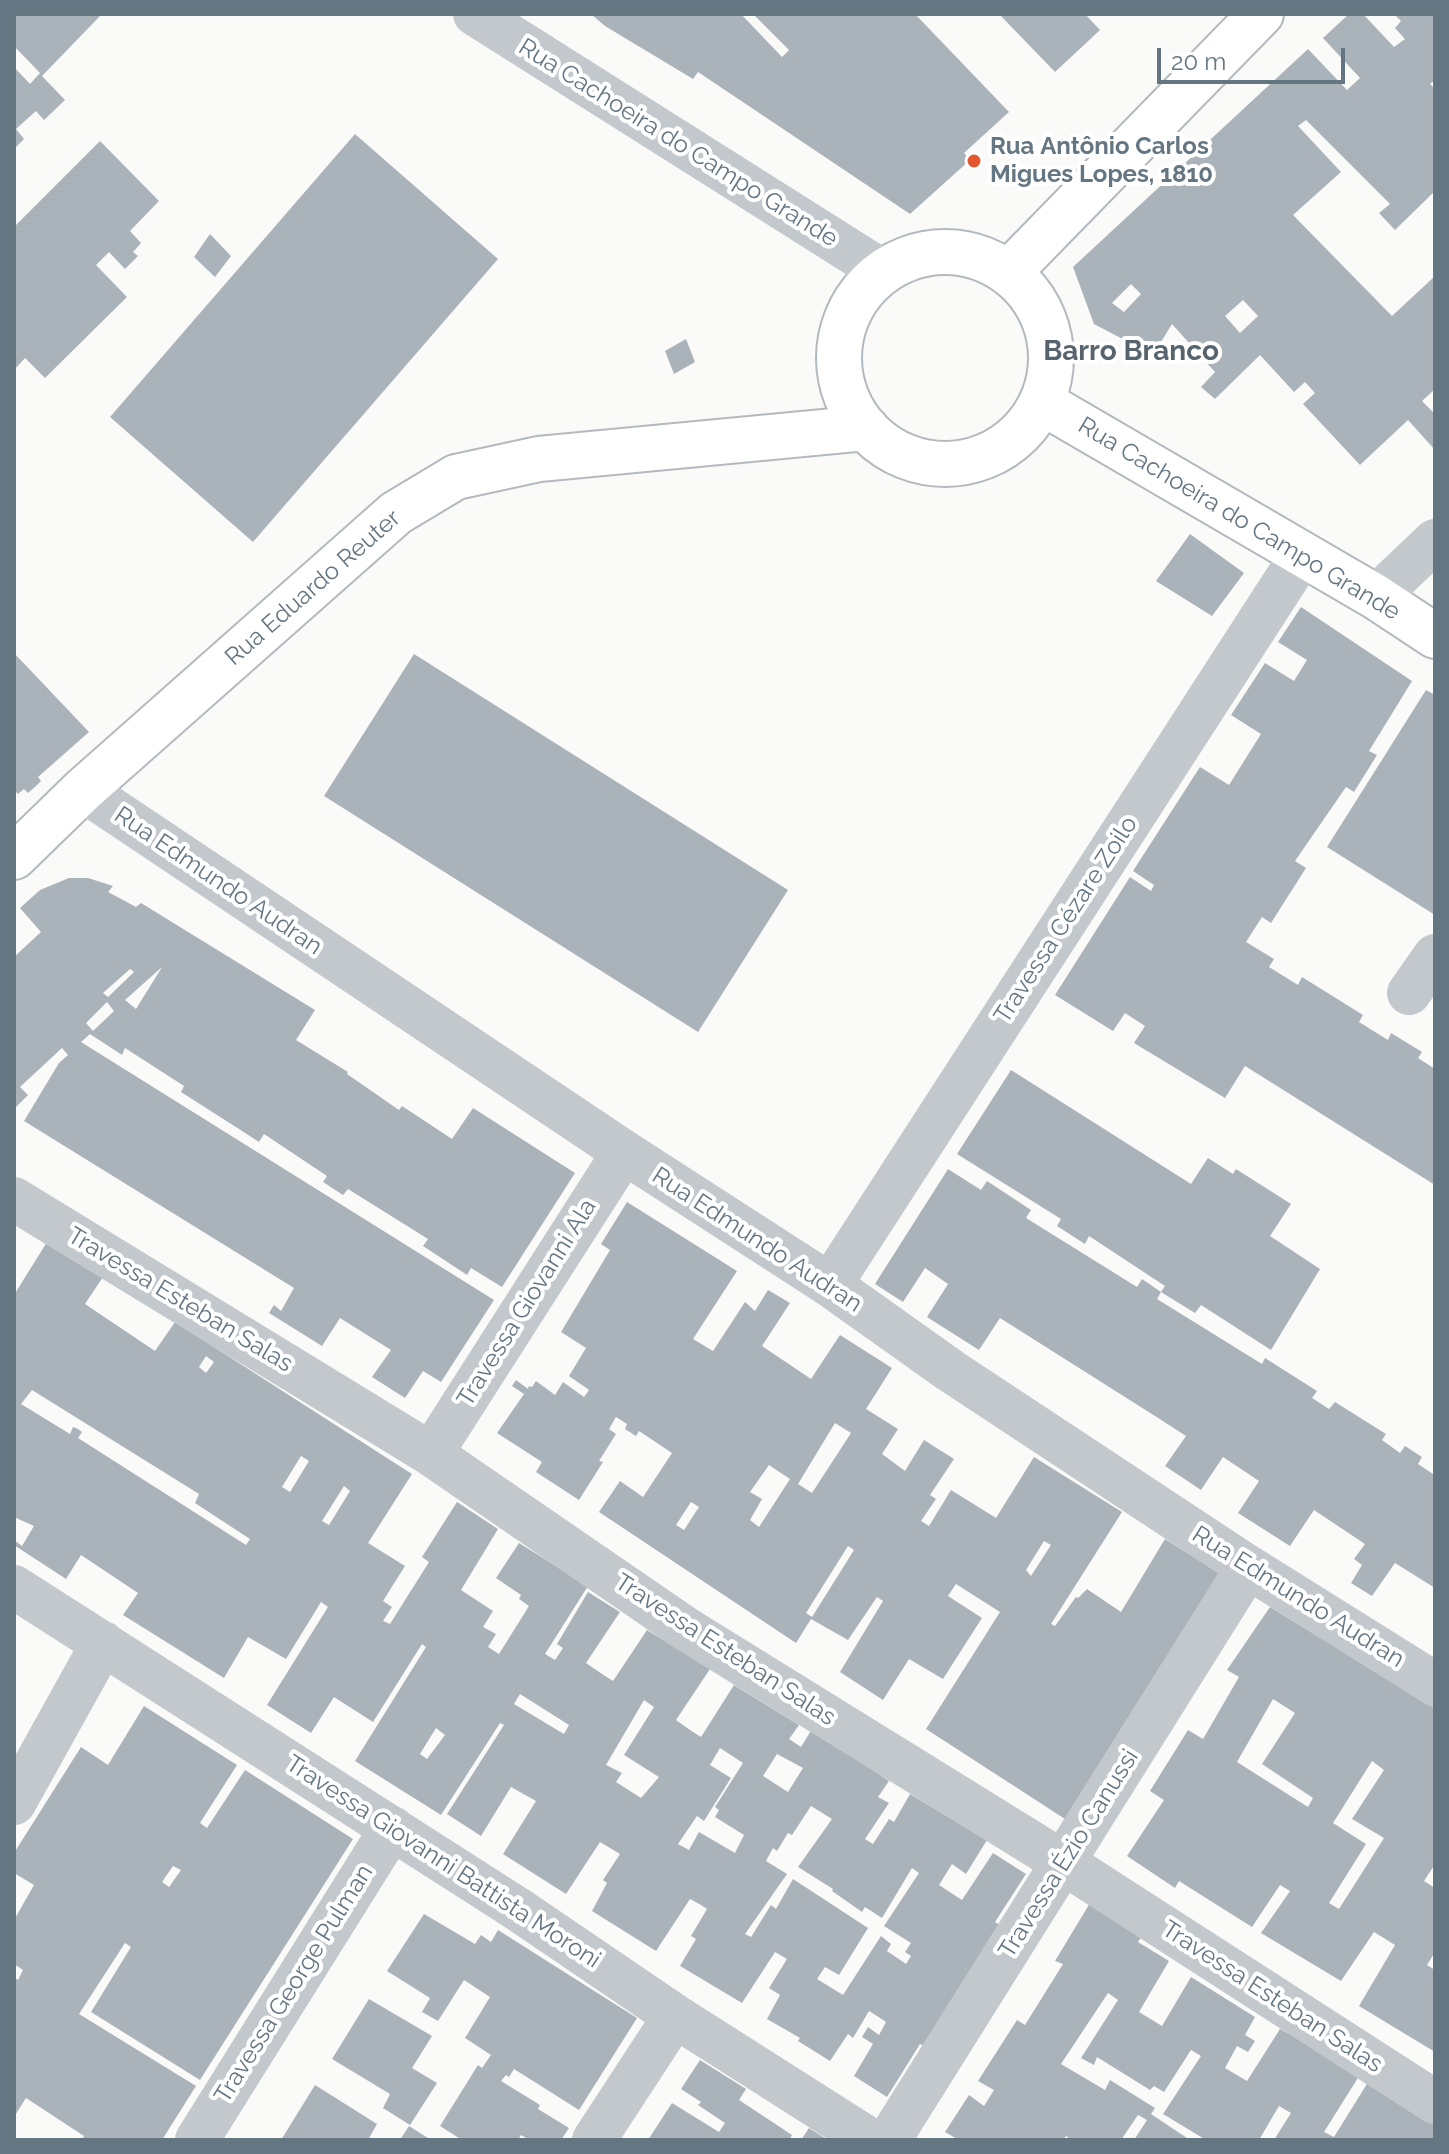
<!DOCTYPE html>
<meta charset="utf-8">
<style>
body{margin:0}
#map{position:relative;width:1449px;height:2154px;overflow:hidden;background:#fafaf8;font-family:Raleway,sans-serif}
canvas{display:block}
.frame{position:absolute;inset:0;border:16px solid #657683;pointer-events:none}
.scale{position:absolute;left:1157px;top:48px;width:188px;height:36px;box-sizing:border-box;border:4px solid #657683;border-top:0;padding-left:10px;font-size:24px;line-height:28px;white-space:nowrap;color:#657683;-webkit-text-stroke:6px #fff;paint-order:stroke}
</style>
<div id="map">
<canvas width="1449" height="2154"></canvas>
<div class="frame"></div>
<div class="scale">20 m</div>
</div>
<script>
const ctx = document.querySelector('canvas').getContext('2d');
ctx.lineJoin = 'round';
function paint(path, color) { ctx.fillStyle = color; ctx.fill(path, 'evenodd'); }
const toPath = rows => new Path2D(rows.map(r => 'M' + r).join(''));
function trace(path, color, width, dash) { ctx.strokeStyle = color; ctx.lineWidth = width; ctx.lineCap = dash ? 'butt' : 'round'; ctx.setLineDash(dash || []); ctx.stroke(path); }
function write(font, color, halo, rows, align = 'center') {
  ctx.font = font + ' Raleway,sans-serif'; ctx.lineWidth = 8; ctx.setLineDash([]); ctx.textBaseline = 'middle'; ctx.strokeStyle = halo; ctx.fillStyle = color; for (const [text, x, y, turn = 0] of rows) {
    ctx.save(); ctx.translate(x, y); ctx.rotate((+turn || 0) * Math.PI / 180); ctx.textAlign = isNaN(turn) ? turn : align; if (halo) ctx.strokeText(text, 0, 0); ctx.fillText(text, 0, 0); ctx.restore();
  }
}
const building = toPath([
 [14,14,102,14,42,76,65,100,44,120,36,111,16,129,24,139,14,149,14,67,30,84,40,73,14,46],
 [591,14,741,14,782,57,789,50,753,14,915,14,1009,112,964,153,970,160,910,214,698,72,693,79,605,26],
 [999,14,1085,14,1100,30,1055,72],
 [1349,14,1363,14,1394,47,1405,39,1395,28,1401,21,1394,14,1435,14,1435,80,1430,84,1435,89,1435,191,1395,230,1379,213,1390,204,1306,120,1298,126,1341,172,1293,215,1392,316,1435,276,1435,389,1422,401,1435,414,1435,450,1408,420,1360,465,1303,404,1315,393,1305,382,1294,392,1260,355,1215,399,1201,387,1215,372,1172,324,1153,355,1094,324,1073,267,1308,49,1347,90,1360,78,1323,38],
 [1131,284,1141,294,1124,312,1112,303],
 [1243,300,1258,316,1240,333,1225,316],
 [355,134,498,259,253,542,110,417],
 [100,141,159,201,130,231,141,243,133,252,138,256,125,269,109,252,96,265,127,297,45,378,25,358,14,370,14,227],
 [210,234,231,256,215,277,194,257],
 [686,339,695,362,674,374,665,351],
 [1190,534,1244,573,1212,616,1156,581],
 [1301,607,1412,681,1369,751,1377,755,1354,792,1346,787,1295,861,1306,868,1271,923,1262,917,1246,942,1274,959,1269,967,1298,985,1302,977,1363,1015,1359,1022,1388,1040,1391,1033,1422,1052,1418,1058,1435,1069,1435,1185,1245,1066,1225,1098,1134,1043,1145,1026,1125,1013,1113,1031,1055,995,1130,877,1151,891,1154,885,1133,871,1200,767,1229,785,1261,734,1231,715,1265,663,1294,681,1307,660,1278,642],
 [14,653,89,732,38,777,41,781,36,786,28,793,24,789,18,794,14,790],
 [414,654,788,890,698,1032,324,796],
 [1426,690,1435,695,1435,915,1327,847],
 [69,878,88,878,113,886,108,892,136,907,141,903,315,1010,296,1040,348,1072,347,1074,399,1110,402,1106,452,1139,473,1108,575,1173,502,1287,471,1268,467,1275,423,1246,428,1239,348,1189,343,1195,323,1182,327,1176,264,1134,259,1142,239,1129,181,1092,184,1086,125,1048,122,1055,90,1034,81,1042,494,1300,441,1382,423,1371,405,1398,372,1377,391,1350,340,1318,322,1346,269,1313,274,1305,281,1311,294,1288,24,1121,59,1063,68,1055,62,1048,20,1087,28,1095,14,1109,14,957,41,932,20,908,40,890],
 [162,967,136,1009,125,1000],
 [130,969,134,972,108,997,103,993],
 [107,1002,114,1011,93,1031,86,1023],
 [1011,1070,1191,1184,1208,1158,1233,1174,1236,1169,1291,1204,1270,1236,1320,1269,1271,1350,1201,1305,1195,1313,1161,1292,1157,1299,1262,1364,1265,1358,1317,1391,1312,1398,1329,1409,1335,1402,1386,1434,1382,1440,1400,1453,1405,1446,1422,1457,1418,1464,1433,1474,1435,1471,1435,1588,1395,1563,1372,1596,1351,1583,1362,1565,1354,1559,1365,1544,1314,1510,1290,1546,1238,1513,1259,1481,1223,1457,1201,1490,1165,1466,1186,1436,1155,1416,1000,1318,979,1350,927,1317,948,1284,925,1268,903,1302,875,1284,948,1169,981,1190,987,1181,1031,1210,1026,1218,1137,1287,1142,1279,1161,1292,1165,1286,1089,1236,1085,1244,1057,1226,1061,1219,957,1154],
 [627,1202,737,1271,693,1339,713,1351,745,1302,755,1311,768,1290,790,1303,762,1346,811,1379,840,1335,892,1368,866,1409,898,1429,882,1454,905,1471,924,1440,954,1459,930,1495,936,1499,921,1521,929,1526,951,1490,996,1518,1034,1457,1122,1512,1051,1624,1055,1626,1076,1597,1078,1598,1087,1589,1121,1612,1165,1539,1219,1573,1065,1819,926,1729,1000,1612,956,1584,948,1596,982,1618,943,1679,909,1659,883,1700,840,1672,883,1601,877,1597,848,1640,811,1619,796,1643,599,1512,620,1481,643,1497,672,1453,639,1431,636,1436,625,1429,627,1424,616,1417,609,1429,616,1434,599,1461,603,1462,579,1500,536,1472,542,1462,497,1433,524,1394,512,1386,516,1380,528,1389,529,1386,532,1387,536,1381,555,1395,563,1382,584,1397,589,1390,569,1376,586,1348,561,1332,610,1250,601,1244],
 [835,1423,851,1433,812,1493,798,1484],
 [769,1465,790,1479,759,1527,750,1520,762,1499,750,1492],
 [691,1502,699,1507,684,1530,676,1525],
 [1044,1541,1051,1545,1031,1576,1026,1570],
 [848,1546,854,1550,812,1617,806,1613],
 [47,1242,103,1277,85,1304,155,1351,175,1322,412,1474,368,1543,405,1566,383,1601,392,1607,383,1621,390,1624,429,1562,422,1557,457,1502,498,1529,461,1590,493,1611,483,1627,496,1634,488,1647,499,1654,529,1606,519,1599,521,1595,496,1578,519,1543,588,1586,545,1654,555,1660,563,1648,557,1644,588,1592,620,1612,586,1663,602,1674,613,1681,647,1630,710,1669,676,1720,690,1730,701,1737,734,1685,799,1725,789,1739,801,1747,812,1729,889,1781,878,1797,889,1803,865,1839,873,1844,889,1819,894,1822,910,1794,987,1840,966,1874,952,1864,939,1885,962,1900,993,1853,1026,1874,995,1922,1002,1926,924,2046,920,2044,887,2097,854,2076,873,2044,862,2037,868,2027,879,2035,886,2022,874,2014,869,2011,853,2038,848,2034,830,2061,798,2041,800,2038,767,2019,780,1995,769,1988,787,1959,775,1952,742,2003,680,1966,696,1939,691,1936,707,1909,701,1905,690,1899,656,1951,592,1911,607,1883,603,1880,620,1854,600,1842,566,1894,503,1854,536,1801,511,1787,481,1836,447,1814,504,1725,500,1723,441,1815,355,1761,426,1647,422,1644,373,1722,334,1697,311,1733,267,1705,328,1607,321,1602,286,1659,248,1637,224,1678,123,1615,138,1593,81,1555,66,1579,14,1545,14,1540,22,1546,34,1526,14,1517,14,1295],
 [206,1356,214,1362,206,1373,199,1367],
 [32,1390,199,1494,195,1503,250,1539,246,1545,78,1438,82,1432,78,1429,73,1427,70,1434,21,1404],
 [301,1456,309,1461,290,1492,282,1487],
 [344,1486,350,1491,329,1525,322,1521],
 [520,1694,569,1725,564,1734,514,1704],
 [644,1700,654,1707,624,1755,659,1777,641,1798,616,1782,622,1773,606,1765],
 [436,1728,445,1735,427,1759,420,1754],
 [720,1748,743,1763,715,1807,719,1810,715,1817,744,1835,735,1853,699,1832,689,1850,678,1844,697,1816,704,1821,731,1778,710,1765],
 [777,1754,803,1768,788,1792,763,1776],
 [811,1806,832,1819,798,1867,833,1889,832,1891,862,1912,865,1907,882,1918,912,1868,919,1873,884,1926,911,1943,905,1952,911,1956,906,1964,887,1951,891,1944,881,1936,843,1995,817,1979,825,1967,839,1975,868,1928,793,1879,776,1909,771,1905,751,1937,745,1934,787,1874,766,1861,773,1848,777,1851,788,1833,792,1835],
 [1270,1607,1435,1708,1435,1864,1424,1881,1435,1888,1435,1952,1427,1965,1435,1970,1435,2052,1359,2006,1395,1945,1374,1932,1341,1981,1261,1933,1290,1891,1280,1885,1252,1927,1179,1881,1175,1888,1127,1856,1164,1800,1150,1791,1188,1730,1203,1739,1239,1677,1227,1670],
 [1273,1699,1295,1713,1262,1764,1313,1798,1308,1807,1237,1762],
 [1372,1761,1384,1770,1352,1819,1384,1838,1339,1909,1329,1903,1366,1844,1333,1823],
 [144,1706,237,1765,200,1823,207,1828,245,1770,353,1839,200,2080,91,2012,131,1947,125,1943,79,2014,196,2086,162,2140,82,2140,84,2136,26,2098,14,2117,14,1977,18,1980,23,1970,14,1964,14,1920,34,1885,14,1873,14,1853,81,1747,108,1765],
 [173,1866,181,1870,169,1887,162,1882],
 [1090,1903,1142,1936,1138,1942,1169,1961,1139,2012,1162,2026,1191,1977,1255,2017,1245,2035,1255,2041,1248,2052,1237,2046,1225,2068,1247,2081,1280,2029,1361,2073,1324,2132,1334,2137,1370,2079,1435,2120,1435,2140,1274,2140,1291,2113,1279,2106,1259,2140,1206,2140,1163,2114,1201,2056,1191,2050,1164,2092,1154,2086,1150,2090,1097,2057,1094,2065,1081,2058,1118,2000,1108,1993,1061,2064,1105,2090,1110,2080,1155,2108,1151,2114,1190,2140,1134,2140,1147,2120,1138,2115,1121,2140,1072,2140,1066,2136,1063,2140,959,2140,945,2132,969,2095,984,2106,994,2090,978,2081,1017,2020,1025,2025,1063,1964,1055,1961],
 [424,1914,475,1944,481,1935,491,1942,498,1930,637,2018,579,2110,514,2069,509,2077,506,2075,501,2081,540,2105,538,2109,569,2128,561,2140,530,2140,521,2135,518,2140,462,2140,440,2126,478,2065,482,2068,491,2055,465,2038,490,1997,464,1980,438,2021,422,2012,430,1998,387,1971],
 [369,1999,432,2036,412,2068,437,2083,410,2125,383,2108,390,2094,332,2059],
 [700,2060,746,2089,739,2100,792,2135,789,2140,648,2140,672,2103,719,2132,725,2123,698,2105,701,2102,681,2089],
 [315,2085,377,2124,368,2140,281,2140],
 [409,2126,431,2140,400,2140],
 [809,2128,828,2140,801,2140]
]);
const street = toPath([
 [475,14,882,271],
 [1376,597,1435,541],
 [83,790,624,1152,830,1285,951,1371,1248,1567,1435,1684],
 [1409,993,1435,956],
 [14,1199,431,1454,686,1629,1064,1863,1435,2102],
 [830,1285,1302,555],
 [431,1454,624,1152],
 [14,1587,516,1908,675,2016,870,2140],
 [14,1803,103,1643],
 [197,2140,392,1828],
 [594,2140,675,2016],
 [889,2140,1248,1567]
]);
const secondary = toPath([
 '839 358a106 106 0 1 1 212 0a106 106 0 1 1-212 0Z',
 [1009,272,1261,14],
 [1043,403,1376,597,1435,636],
 [14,857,83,790,396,513,456,477,539,459,866,428]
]);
const markers = [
 [974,161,8,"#e4572e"]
];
const streetNames = [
 ["Rua Cachoeira do Campo Grande",678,143,32],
 ["Rua Cachoeira do Campo Grande",1239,519,31],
 ["Rua Eduardo Reuter",313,588,-41],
 ["Rua Edmundo Audran",218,881,34],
 ["Travessa Cézare Zoilo",1066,920,-57],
 ["Rua Edmundo Audran",757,1240,33],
 ["Travessa Esteban Salas",180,1300,31],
 ["Travessa Giovanni Ala",527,1303,-58],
 ["Rua Edmundo Audran",1298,1597,32],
 ["Travessa Esteban Salas",725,1650,33],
 ["Travessa Ézio Canussi",1069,1854,-58],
 ["Travessa Giovanni Battista Moroni",443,1862,33],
 ["Travessa George Pulman",294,1984,-58],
 ["Travessa Esteban Salas",1272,1997,33]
];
const poiNames = [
 ["Rua Antônio Carlos",990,147],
 ["Migues Lopes, 1810",990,175]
];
const quarterNames = [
 ["Barro Branco",1131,352]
];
paint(building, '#aab3b9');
trace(secondary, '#b3babf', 48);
trace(street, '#c3c8cc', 44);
trace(secondary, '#fff', 44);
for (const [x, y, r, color] of markers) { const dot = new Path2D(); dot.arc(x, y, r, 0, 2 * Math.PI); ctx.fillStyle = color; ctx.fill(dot); trace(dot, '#fff', 3); }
write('24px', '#657683', '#fff', streetNames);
write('bold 24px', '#657683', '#fff', poiNames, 'left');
write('bold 28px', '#57646e', '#fff', quarterNames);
</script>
